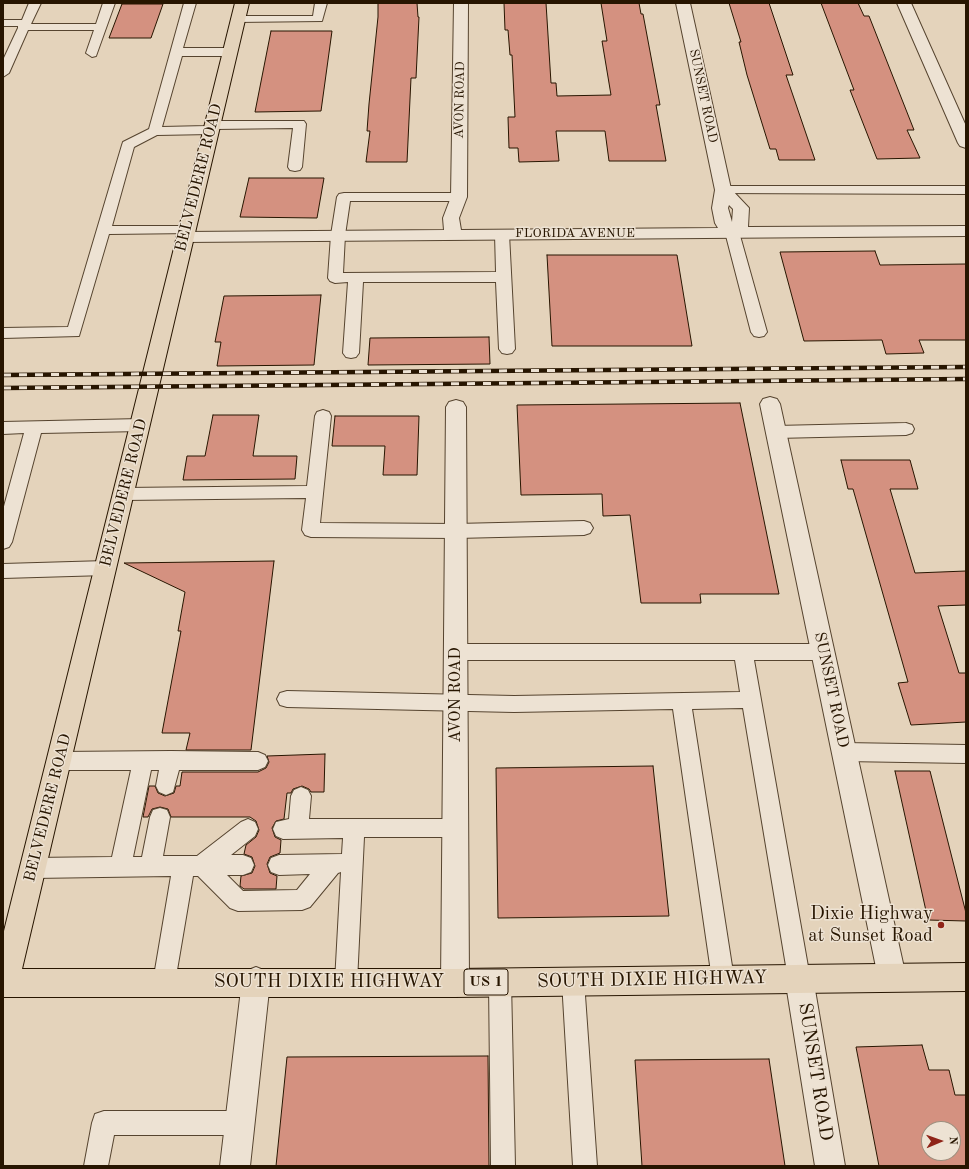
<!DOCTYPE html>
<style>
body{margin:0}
#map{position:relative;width:969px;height:1169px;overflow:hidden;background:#e4d3bb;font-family:"Old Standard TT",serif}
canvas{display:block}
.frame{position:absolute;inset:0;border:4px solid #271500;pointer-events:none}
.north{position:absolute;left:921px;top:1121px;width:40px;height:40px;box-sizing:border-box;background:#ede2d3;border:1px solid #9e907f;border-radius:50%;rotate:88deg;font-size:11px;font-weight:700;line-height:16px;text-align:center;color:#271500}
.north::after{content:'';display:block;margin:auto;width:14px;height:18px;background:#8f2418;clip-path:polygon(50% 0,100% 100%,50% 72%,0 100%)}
</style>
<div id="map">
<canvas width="969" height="1169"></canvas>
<div class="frame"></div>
<div class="north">N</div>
</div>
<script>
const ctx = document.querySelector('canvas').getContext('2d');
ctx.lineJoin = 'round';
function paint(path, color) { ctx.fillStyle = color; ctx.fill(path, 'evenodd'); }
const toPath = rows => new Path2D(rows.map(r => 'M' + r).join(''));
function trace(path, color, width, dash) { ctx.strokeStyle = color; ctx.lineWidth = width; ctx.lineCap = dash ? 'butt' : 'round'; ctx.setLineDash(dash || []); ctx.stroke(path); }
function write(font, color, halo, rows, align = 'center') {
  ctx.font = font + ' "Old Standard TT",serif'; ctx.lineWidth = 3; ctx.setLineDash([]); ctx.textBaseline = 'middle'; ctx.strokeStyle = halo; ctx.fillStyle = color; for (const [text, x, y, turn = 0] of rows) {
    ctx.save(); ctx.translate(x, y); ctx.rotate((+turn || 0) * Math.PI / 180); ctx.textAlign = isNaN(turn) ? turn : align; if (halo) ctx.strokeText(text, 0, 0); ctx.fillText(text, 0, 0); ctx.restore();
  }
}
const building = toPath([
 [378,3,417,3,418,17,419,17,416,78,411,78,407,162,366,162,370,131,367,131,369,104,378,17,378,3],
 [504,3,546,3,551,83,556,83,557,96,611,95,602,41,607,41,601,3,639,3,641,14,643,14,660,105,656,105,666,161,609,161,605,131,556,131,559,161,519,162,518,148,509,148,508,117,515,117,512,55,510,55,508,30,505,30,504,3],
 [729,3,769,3,793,75,786,75,815,160,779,160,776,149,770,149,747,75,739,42,741,42,729,3],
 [821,3,858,3,864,16,869,16,914,130,907,130,920,158,877,159,850,90,854,90,821,3],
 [122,4,163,4,151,38,109,38,122,4],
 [271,31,332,31,321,111,255,112,271,31],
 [249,178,324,178,317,218,240,217,249,178],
 [875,251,880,265,966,264,966,340,919,340,924,353,886,354,882,340,804,341,780,252,875,251],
 [547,255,677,255,692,346,552,346,547,255],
 [321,295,314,365,217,366,221,342,215,342,224,296,321,295],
 [489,337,490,364,368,365,370,338,489,337],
 [740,403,779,594,700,594,701,603,641,603,630,515,603,516,602,494,521,495,517,405,740,403],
 [213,415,259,415,253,456,297,456,295,479,183,480,187,456,205,456,213,415],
 [335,416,419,416,417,475,383,475,385,446,332,446,335,416],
 [841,460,910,460,918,489,890,489,915,573,966,571,966,605,938,606,959,673,966,673,966,722,911,725,898,683,908,682,853,489,848,489,841,460],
 [274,561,251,750,186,750,190,733,162,733,181,631,178,631,185,592,124,563,274,561],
 [325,754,324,792,311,792,309,789,302,786,293,789,291,793,287,793,284,819,276,821,272,828,275,837,281,840,280,853,270,857,267,864,270,873,277,876,276,889,244,889,240,886,241,876,252,873,255,866,252,857,244,854,246,845,256,837,259,830,256,821,250,817,171,817,168,809,160,807,152,809,148,817,143,817,149,786,155,786,158,793,165,796,174,793,176,786,180,786,182,772,258,772,266,768,269,762,267,756,325,754],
 [653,766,669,916,498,918,496,768,653,766],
 [895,771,930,771,966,913,966,921,928,920,895,771],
 [922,1045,929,1070,949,1070,955,1095,966,1095,966,1166,879,1166,856,1047,922,1045],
 [929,1129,953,1129,953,1153,929,1153,929,1129],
 [488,1056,489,1166,276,1166,287,1057,488,1056],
 [769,1059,785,1166,642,1166,635,1060,769,1059]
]);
const lane = toPath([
 [29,3,41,3,31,24,96,24,103,3,115,3,96,56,92,57,86,53,94,30,28,30,9,73,3,77,3,60,18,28,18,26,3,26,3,20,22,20,29,3],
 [184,3,196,3,183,48,229,48,235,52,229,56,182,56,162,127,207,126,208,122,212,121,304,121,306,124,302,167,300,170,295,171,290,170,288,167,293,128,216,129,215,133,211,134,157,135,134,147,112,226,187,226,192,227,194,230,192,233,109,234,79,336,3,338,3,328,68,327,122,145,123,142,149,129,184,3],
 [315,3,327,3,322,21,237,22,231,19,237,16,313,16,315,3],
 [723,186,966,186,966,194,718,193,716,190,718,187,723,186],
 [344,193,459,193,464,194,466,197,464,200,459,201,350,201,345,235,343,273,496,272,495,234,497,231,507,231,509,234,515,349,512,353,507,354,502,353,499,349,496,282,363,282,359,353,356,357,351,358,346,357,343,353,348,282,335,283,330,281,328,278,331,235,337,197,339,194,344,193],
 [732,228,737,229,739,232,767,332,764,336,759,337,754,336,751,332,725,232,727,229,732,228],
 [323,410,329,412,331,416,320,523,456,524,584,521,590,523,593,528,590,533,584,535,456,538,311,537,305,535,302,530,306,498,124,500,118,498,116,494,118,490,124,488,307,486,315,416,317,412,323,410],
 [141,419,147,421,149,425,147,429,141,431,41,433,12,542,9,547,3,549,3,510,24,433,3,434,3,422,141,419],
 [906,423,912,425,914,429,912,433,906,435,776,438,770,436,768,432,770,428,776,426,906,423],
 [106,561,112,563,115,568,112,573,106,575,3,578,3,564,106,561],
 [456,644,822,644,829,647,831,652,829,657,822,660,754,660,810,978,807,986,799,989,791,986,788,978,743,708,692,709,734,979,731,987,723,990,715,987,712,979,673,709,514,712,287,707,280,705,277,699,280,693,287,691,514,696,740,692,735,660,456,660,449,657,447,652,449,647,456,644],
 [844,743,966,745,966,763,844,761,837,758,834,752,837,746,844,743],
 [171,751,258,752,265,755,268,761,265,767,258,770,179,770,173,792,166,795,159,792,156,786,159,770,151,770,133,857,142,857,150,817,153,810,160,808,167,810,170,817,163,856,197,856,241,822,248,819,255,822,258,829,255,836,231,855,243,855,251,858,254,865,251,872,243,875,227,875,243,891,297,890,310,874,279,875,271,872,268,865,271,858,279,855,342,854,343,838,283,839,276,836,273,829,276,822,289,819,291,796,294,790,301,787,308,790,311,796,309,819,455,819,462,821,465,828,462,835,455,837,364,837,357,982,354,990,346,993,338,990,335,982,341,872,338,873,310,907,302,910,238,911,230,908,198,876,193,876,175,982,172,990,164,993,156,990,153,982,171,876,33,878,25,875,22,868,25,861,33,858,112,857,131,770,60,770,53,767,50,761,53,755,60,752,171,751],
 [573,970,581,973,584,981,597,1166,573,1166,562,981,565,973,573,970],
 [500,971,508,974,511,982,515,1166,491,1166,489,982,492,974,500,971],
 [104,1111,240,1111,249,1114,252,1123,249,1132,240,1135,114,1135,108,1166,84,1166,92,1123,95,1114,104,1111]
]);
const street = toPath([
 [454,3,468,3,467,197,459,218,461,230,718,228,715,223,712,208,715,190,676,3,690,3,731,189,749,208,748,227,966,226,966,236,185,242,179,241,176,237,179,233,185,232,444,230,443,218,451,197,454,3],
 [729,205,733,209,732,222,728,208,729,205],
 [897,3,911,3,966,126,966,148,960,146,958,143,897,3],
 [770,397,777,399,780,404,906,977,902,987,892,991,882,987,878,977,760,404,763,399,770,397],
 [456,400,463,402,466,407,469,983,465,993,455,997,445,993,441,983,446,407,449,402,456,400],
 [799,964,809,968,813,978,845,1166,815,1166,785,978,789,968,799,964],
 [256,967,266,971,270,981,250,1166,220,1166,242,981,246,971,256,967]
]);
const primary = toPath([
 [235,3,249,3,22,969,455,969,966,963,966,991,455,997,3,997,3,935,235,3]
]);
const rail = toPath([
 [3,375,966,367],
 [3,388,966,379]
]);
const markers = [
 [941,925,4,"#8f2418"]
];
const farStreetnames = [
 ["SUNSET ROAD",703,96,78],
 ["AVON ROAD",460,100,-89],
 ["FLORIDA AVENUE",575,234]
];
const shields = [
 [486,982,44]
];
const shieldNames = [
 ["US 1",486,982]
];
const streetNames = [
 ["BELVEDERE ROAD",199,178,-76],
 ["BELVEDERE ROAD",124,493,-76],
 ["SUNSET ROAD",831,690,78],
 ["AVON ROAD",456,695,-90],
 ["BELVEDERE ROAD",48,808,-76]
];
const nearPoinames = [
 ["Dixie Highway",933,914],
 ["at Sunset Road",933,936]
];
const nearStreetnames = [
 ["SOUTH DIXIE HIGHWAY",652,980,-1],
 ["SOUTH DIXIE HIGHWAY",329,982],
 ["SUNSET ROAD",815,1072,81]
];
paint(building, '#d49180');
trace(building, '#271500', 1);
trace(lane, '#56442f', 2);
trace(street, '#56442f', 2);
trace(primary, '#271500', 2);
paint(lane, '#ede2d3');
paint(street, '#ede2d3');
paint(primary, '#e4d3bb');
trace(rail, '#271500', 4.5);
trace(rail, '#ede2d3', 3, [8]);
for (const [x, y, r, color] of markers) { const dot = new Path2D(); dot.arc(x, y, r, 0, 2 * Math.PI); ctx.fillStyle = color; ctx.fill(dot); trace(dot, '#ede2d3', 1.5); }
write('13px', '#271500', '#ede2d3', farStreetnames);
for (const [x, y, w] of shields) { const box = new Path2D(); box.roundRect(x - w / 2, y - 13, w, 26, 3); ctx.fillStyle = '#ede2d3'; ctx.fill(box); trace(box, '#271500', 1); }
write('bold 15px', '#271500', null, shieldNames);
write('16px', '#271500', '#ede2d3', streetNames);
write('19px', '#271500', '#ede2d3', nearPoinames, 'right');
write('19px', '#271500', '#ede2d3', nearStreetnames);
</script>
